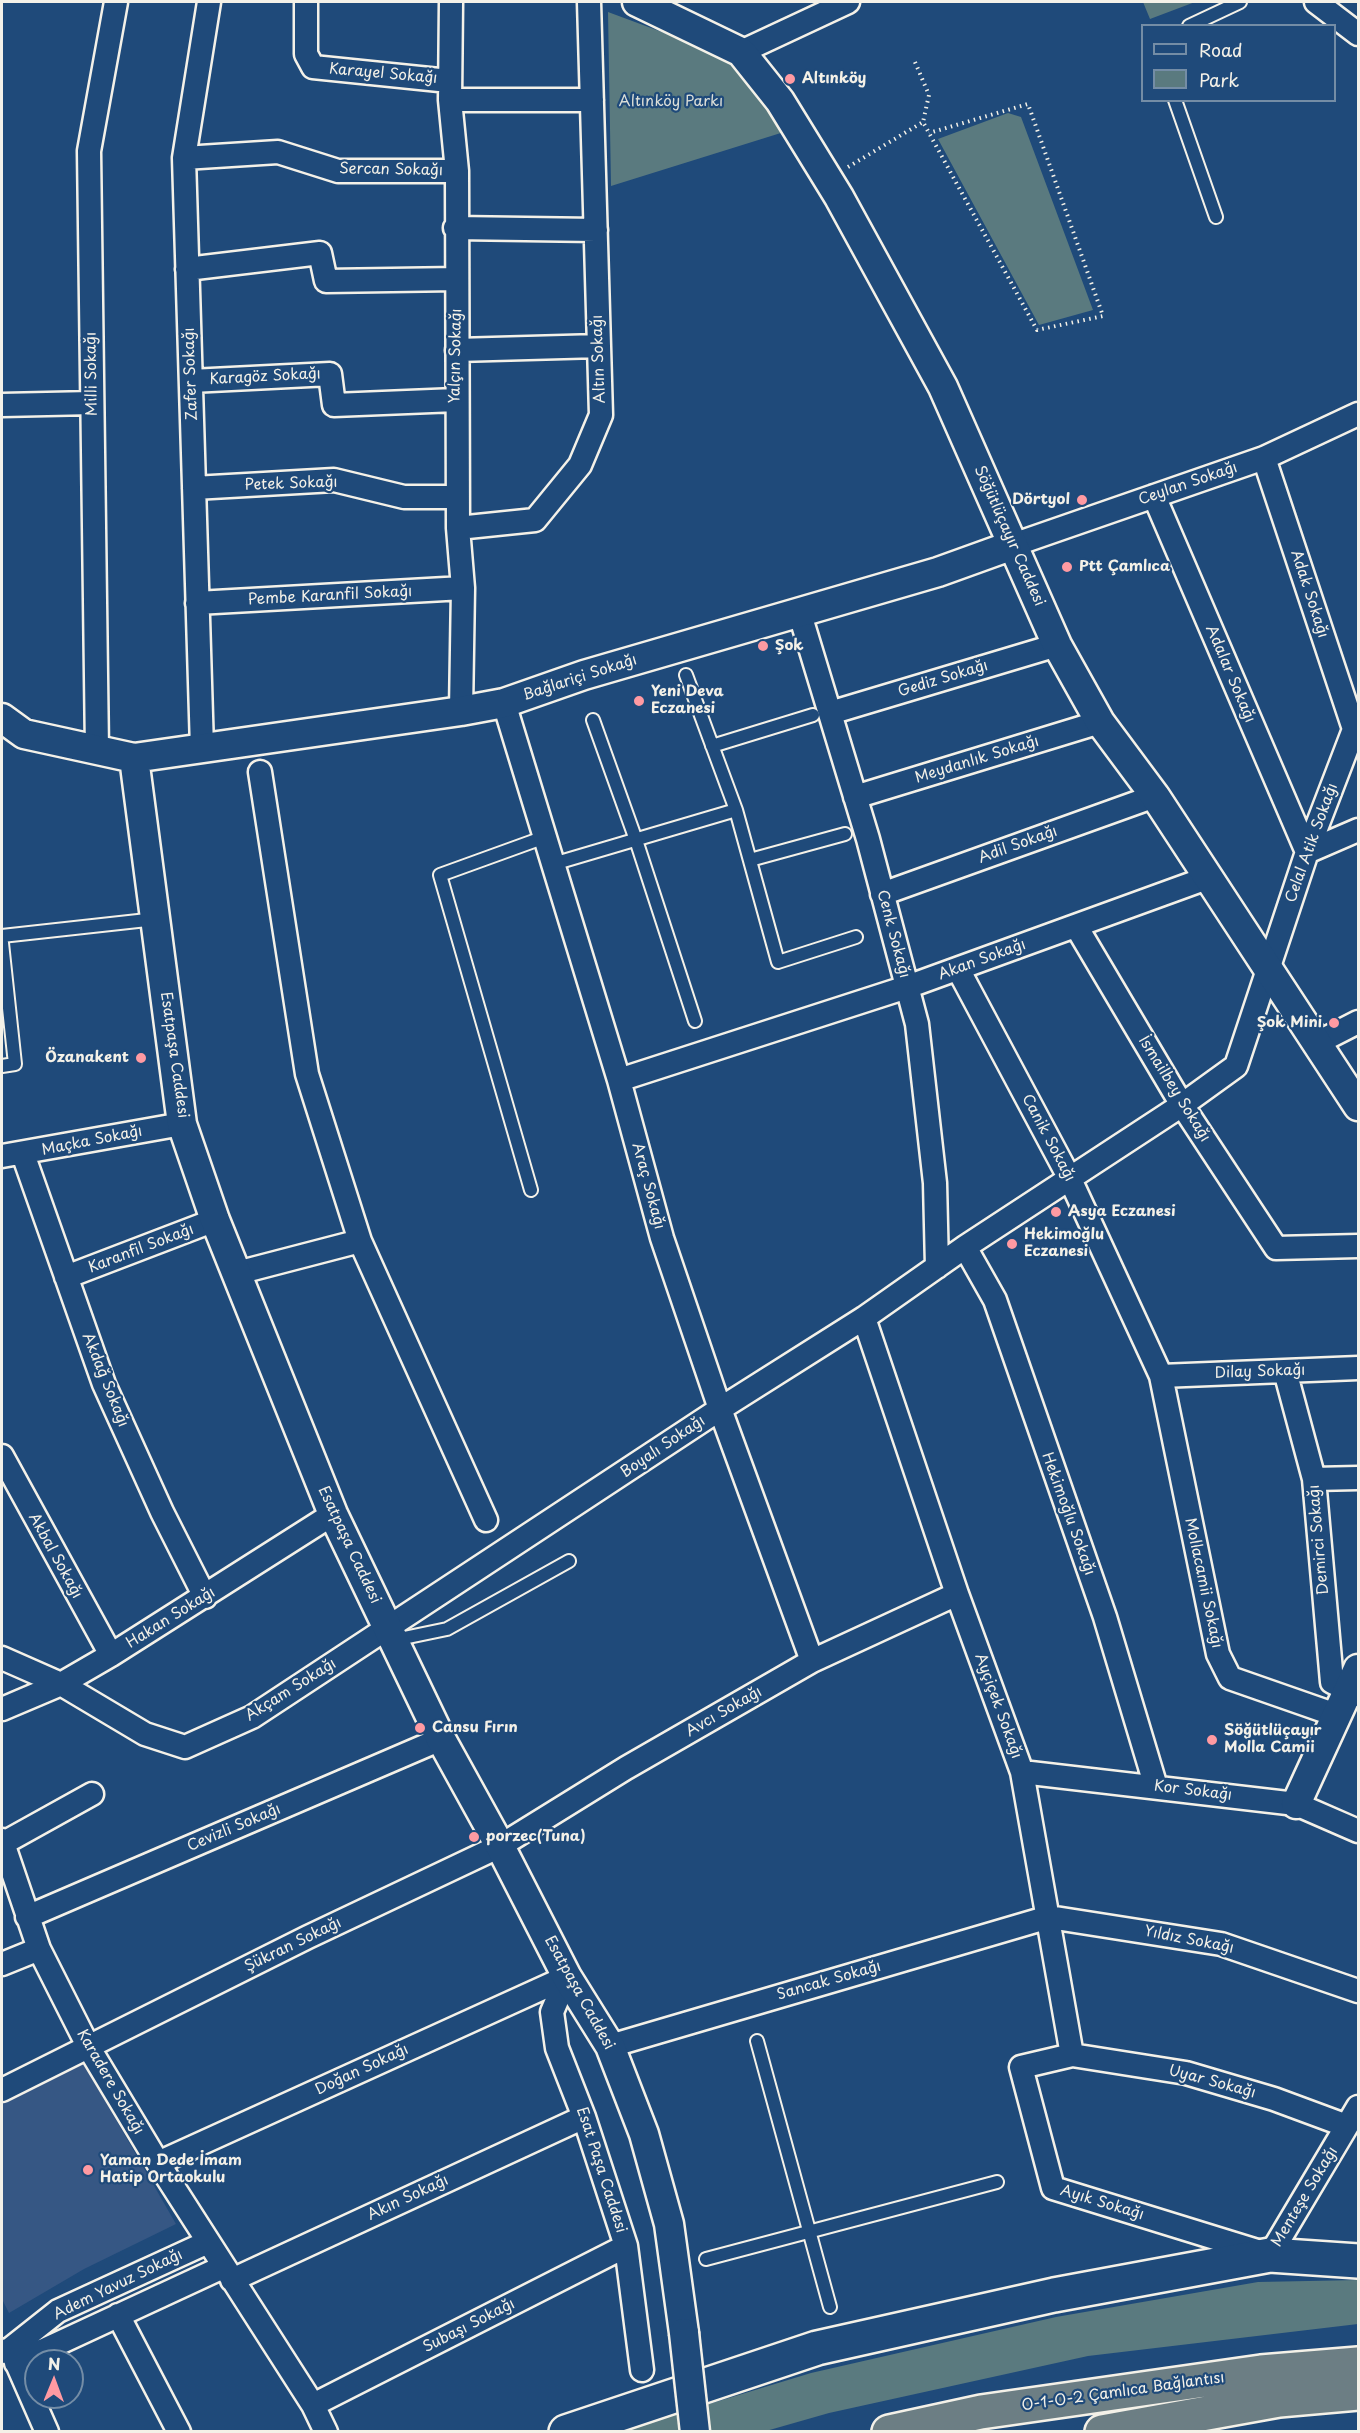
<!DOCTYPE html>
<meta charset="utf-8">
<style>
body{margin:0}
#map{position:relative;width:1360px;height:2433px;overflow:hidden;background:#1f4a7a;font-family:"Playpen Sans",sans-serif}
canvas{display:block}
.frame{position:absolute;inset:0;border:3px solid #f4f1e8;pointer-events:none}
.legend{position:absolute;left:1141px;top:24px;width:195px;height:78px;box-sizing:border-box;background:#1f4a7a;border:2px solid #748da6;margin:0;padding:8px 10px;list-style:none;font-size:18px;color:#f4f1e8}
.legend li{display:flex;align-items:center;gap:12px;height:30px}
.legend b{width:30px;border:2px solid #748da6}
.north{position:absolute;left:24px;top:2349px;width:60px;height:60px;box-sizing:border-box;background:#1f4a7a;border:2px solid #748da6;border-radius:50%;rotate:1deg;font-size:16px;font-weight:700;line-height:24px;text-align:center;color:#f4f1e8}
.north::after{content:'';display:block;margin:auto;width:21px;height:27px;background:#ff9aa2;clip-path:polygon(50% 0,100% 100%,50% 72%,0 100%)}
</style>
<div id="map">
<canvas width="1360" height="2433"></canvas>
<div class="frame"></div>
<ul class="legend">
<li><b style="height:8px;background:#1f4a7a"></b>Road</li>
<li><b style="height:16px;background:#5a7a7f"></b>Park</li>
</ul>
<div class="north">N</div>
</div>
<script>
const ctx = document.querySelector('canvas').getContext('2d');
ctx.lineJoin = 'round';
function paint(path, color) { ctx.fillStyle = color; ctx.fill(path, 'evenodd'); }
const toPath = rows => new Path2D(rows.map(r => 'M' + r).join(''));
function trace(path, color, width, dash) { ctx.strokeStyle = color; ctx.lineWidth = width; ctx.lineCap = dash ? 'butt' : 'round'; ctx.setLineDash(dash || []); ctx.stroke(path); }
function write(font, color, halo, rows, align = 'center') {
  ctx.font = font + ' "Playpen Sans",sans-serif'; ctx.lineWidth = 4.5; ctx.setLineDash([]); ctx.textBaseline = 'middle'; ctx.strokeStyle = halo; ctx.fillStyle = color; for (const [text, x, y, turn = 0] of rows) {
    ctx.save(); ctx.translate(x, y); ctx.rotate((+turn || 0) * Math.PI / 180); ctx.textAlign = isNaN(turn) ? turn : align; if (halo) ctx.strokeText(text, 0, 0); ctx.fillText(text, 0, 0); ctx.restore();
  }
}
const built = toPath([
 [81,2059,176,2224,84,2269,9,2313,2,2299,2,2102]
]);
const green = toPath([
 [1143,2,1195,2,1150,19],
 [608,12,732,58,784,132,611,186],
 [1008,113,1021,117,1093,310,1039,325,938,139],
 [1358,2280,1358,2324,1088,2356,829,2413,766,2431,617,2432,811,2373,1056,2317,1258,2282]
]);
const path = toPath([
 [915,62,929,95,923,122],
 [848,167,923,122,929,133,1037,330,1103,316,1028,104,929,133]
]);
const service = toPath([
 [1189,26,1240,2],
 [1175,100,1216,217],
 [593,720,636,840,695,1021],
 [712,746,813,715],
 [736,810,778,962,856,937],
 [750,860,845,834],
 [553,864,736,810,686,675],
 [2,936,156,919],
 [2,943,15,1064,2,1066],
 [531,1190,440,875,545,837],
 [394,1640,447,1629,569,1561],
 [757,2041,830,2307],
 [706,2259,997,2182]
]);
const minor = toPath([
 [306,2,306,54,313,67,449,81],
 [451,2,450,100,457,171,458,528,463,588,461,711],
 [1316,2,1358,34],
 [741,52,848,2],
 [450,100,592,100],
 [184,158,278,152,338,171,457,171],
 [455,228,596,230],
 [187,269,320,253,326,281,457,279],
 [457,350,599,346],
 [191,381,330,374,334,405,456,400],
 [2,405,92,403],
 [1264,458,1354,729],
 [194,488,334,480,404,497,457,497],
 [1154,496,1307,852,1358,830],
 [458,528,535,520,580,465,601,415,589,2],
 [1013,545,1264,458,1358,414],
 [197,603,463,588],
 [799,611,868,839,917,1024,935,1183,937,1267],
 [504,703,619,1080,662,1238,720,1409,812,1661],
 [830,713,1057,645],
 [202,748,184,158,209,2],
 [97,750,89,151,116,2],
 [260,772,307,1074,360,1241,486,1520],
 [855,797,1100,722],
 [882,894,1155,796],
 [1076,926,1182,1105,1276,1248,1358,1246],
 [958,969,1070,1179,1161,1376,1218,1654,1230,1678,1336,1715],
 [1317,1043,1358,1022],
 [619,1080,907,987,1207,878],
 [23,1154,104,1384,162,1512,205,1597],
 [2,1156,182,1124],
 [965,1247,995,1300,1105,1617,1156,1787],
 [237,1273,360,1241],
 [66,1277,215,1220],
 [864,1318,957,1594,1022,1772,1072,2055,1021,2067,1053,2188,1270,2255,1358,2107],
 [1285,1371,1314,1479,1332,1682,1358,1695],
 [1161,1376,1358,1368],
 [2,1456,111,1655],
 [1314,1479,1358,1478],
 [2,1658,61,1684,145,1734,185,1747,252,1717,720,1409,864,1318,965,1247,1182,1105,1236,1066,1307,852,1358,719],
 [2,1709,61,1684,111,1655,333,1514],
 [1022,1772,1296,1804,1358,1831],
 [2,1840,39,1949,89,2048,158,2163,313,2405,326,2432],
 [2,1844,92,1794],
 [27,1917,441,1739],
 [2,1964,39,1949],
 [567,1977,552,2012,557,2048,584,2117,626,2246,642,2370],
 [610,2046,1049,1917,1221,1944,1358,1991],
 [1072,2055,1186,2073,1274,2099,1347,2126],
 [2,2090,308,1937,500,1846,626,1768,812,1661,957,1594],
 [158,2163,567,1977],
 [232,2280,584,2117],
 [118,2315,179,2432],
 [11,2350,47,2432],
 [2,2352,10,2349,58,2311,208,2242],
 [16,2363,223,2267],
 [313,2405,626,2246]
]);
const tertiary = toPath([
 [637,2,741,52,780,101,839,197,943,387,1057,645,1100,722,1155,796,1358,1106],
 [2,718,24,734,134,758,461,711,504,703,584,675,938,572,1013,545],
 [134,758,182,1124,215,1220,333,1514,441,1739,500,1846,567,1977,610,2046,644,2134,669,2224,684,2333],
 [1296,1804,1358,1669]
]);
const secondary = toPath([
 [566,2432,817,2348,1054,2295,1270,2255,1358,2261]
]);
const trunk = toPath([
 [889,2432,981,2412,1261,2372,1358,2364],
 [1102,2432,1279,2400,1358,2393]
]);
const tertiaryBridge = toPath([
 [684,2333,695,2432]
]);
const markers = [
 [790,79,6,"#ff9aa2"],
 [1082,500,6,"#ff9aa2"],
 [1067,567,6,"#ff9aa2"],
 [763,646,6,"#ff9aa2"],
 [639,701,6,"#ff9aa2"],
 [1334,1023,6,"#ff9aa2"],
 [141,1058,6,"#ff9aa2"],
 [1056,1212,6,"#ff9aa2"],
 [1012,1244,6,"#ff9aa2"],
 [420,1728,6,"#ff9aa2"],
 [1212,1740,6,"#ff9aa2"],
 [474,1837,6,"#ff9aa2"],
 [88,2170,6,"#ff9aa2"]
];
const streetNames = [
 ["Karayel Sokağı",383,74,5],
 ["Sercan Sokağı",391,170,1],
 ["Yalçın Sokağı",456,356,-89],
 ["Altın Sokağı",599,359,-92],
 ["Milli Sokağı",92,374,-91],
 ["Zafer Sokağı",191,374,-92],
 ["Karagöz Sokağı",265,377,-3],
 ["Petek Sokağı",291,484,-2],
 ["Ceylan Sokağı",1188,484,-19],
 ["Söğütlüçayır Caddesi",1009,536,66],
 ["Adak Sokağı",1309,594,72],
 ["Pembe Karanfil Sokağı",330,596,-3],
 ["Adalar Sokağı",1230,674,67],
 ["Bağlariçi Sokağı",580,678,-18],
 ["Gediz Sokağı",943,679,-17],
 ["Meydanlık Sokağı",977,760,-17],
 ["Celal Atik Sokağı",1312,843,-70],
 ["Adil Sokağı",1018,845,-20],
 ["Cenk Sokağı",893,934,75],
 ["Akan Sokağı",982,960,-20],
 ["Esatpaşa Caddesi",174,1055,82],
 ["İsmailbey Sokağı",1174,1089,58],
 ["Canik Sokağı",1048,1138,62],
 ["Maçka Sokağı",92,1141,-11],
 ["Araç Sokağı",648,1186,75],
 ["Karanfil Sokağı",141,1249,-21],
 ["Dilay Sokağı",1260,1372,-2],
 ["Akdağ Sokağı",105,1380,68],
 ["Boyalı Sokağı",663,1447,-34],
 ["Hekimoğlu Sokağı",1068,1514,70],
 ["Demirci Sokağı",1319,1540,-95],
 ["Esatpaşa Caddesi",349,1545,65],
 ["Akbal Sokağı",55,1556,61],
 ["Mollacamii Sokağı",1203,1583,78],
 ["Hakan Sokağı",171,1618,-32],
 ["Akçam Sokağı",291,1690,-32],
 ["Ayçiçek Sokağı",998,1706,70],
 ["Avcı Sokağı",724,1712,-30],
 ["Kor Sokağı",1193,1791,7],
 ["Cevizli Sokağı",234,1828,-23],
 ["Yıldız Sokağı",1189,1940,11],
 ["Şükran Sokağı",293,1945,-26],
 ["Sancak Sokağı",829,1981,-16],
 ["Esatpaşa Caddesi",579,1993,61],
 ["Doğan Sokağı",362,2070,-25],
 ["Karadere Sokağı",110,2082,60],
 ["Uyar Sokağı",1212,2082,15],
 ["Esat Paşa Caddesi",601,2170,72],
 ["Menteşe Sokağı",1305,2197,-59],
 ["Akın Sokağı",408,2198,-25],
 ["Ayık Sokağı",1102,2203,17],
 ["Adem Yavuz Sokağı",118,2285,-26],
 ["Subaşı Sokağı",469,2326,-27],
 ["O-1-O-2 Çamlıca Bağlantısı",1123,2392,-8]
];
const poiNames = [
 ["Altınköy",802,79],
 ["Dörtyol",1070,500,"right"],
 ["Ptt Çamlıca",1079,567],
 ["Şok",775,646],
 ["Yeni Deva",651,692],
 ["Eczanesi",651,709],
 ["Şok Mini",1322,1023,"right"],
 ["Özanakent",129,1058,"right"],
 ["Asya Eczanesi",1068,1212],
 ["Hekimoğlu",1024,1235],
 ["Eczanesi",1024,1252],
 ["Cansu Fırın",432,1728],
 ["Söğütlüçayır",1224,1731],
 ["Molla Camii",1224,1748],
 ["porzec(Tuna)",486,1837],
 ["Yaman Dede İmam",100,2161],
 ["Hatip Ortaokulu",100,2178]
];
const parkNames = [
 ["Altınköy Parkı",671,102]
];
paint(built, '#365784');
paint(green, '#5a7a7f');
trace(service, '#f4f1e8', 16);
trace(minor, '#f4f1e8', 27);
trace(tertiary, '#f4f1e8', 33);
trace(secondary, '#f4f1e8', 38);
trace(trunk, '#f4f1e8', 38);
trace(path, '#f4f1e8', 4, [1.5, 4.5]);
trace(service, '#1f4a7a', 12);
trace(minor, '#1f4a7a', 22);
trace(tertiary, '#1f4a7a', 28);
trace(secondary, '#1f4a7a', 33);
trace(trunk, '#6c7e84', 33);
trace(tertiaryBridge, '#f4f1e8', 33, []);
trace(tertiaryBridge, '#1f4a7a', 28);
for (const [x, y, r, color] of markers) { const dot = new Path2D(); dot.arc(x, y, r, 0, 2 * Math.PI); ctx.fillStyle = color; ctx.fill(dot); trace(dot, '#1f4a7a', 2); }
write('15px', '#f4f1e8', '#1f4a7a', streetNames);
write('bold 15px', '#f4f1e8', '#1f4a7a', poiNames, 'left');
write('15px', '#dddfd8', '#1f4a7a', parkNames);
</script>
